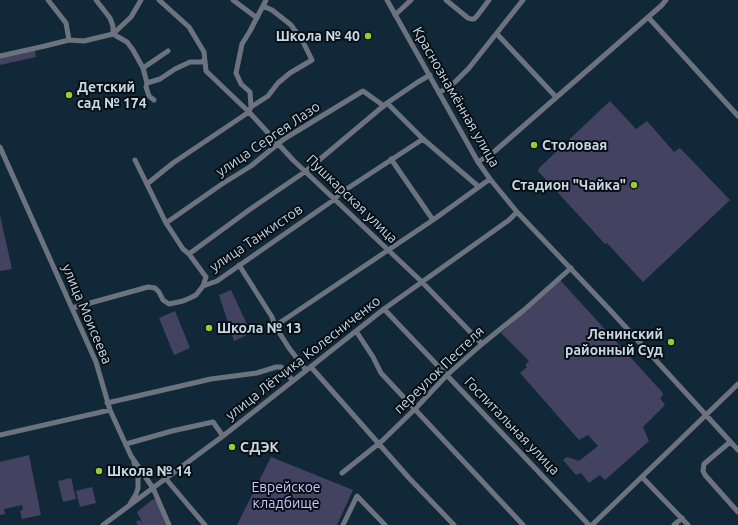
<!DOCTYPE html>
<meta charset="utf-8">
<style>
body{margin:0}
canvas{display:block;background:#112838}
</style>
<canvas width="738" height="525"></canvas>
<script>
const ctx = document.querySelector('canvas').getContext('2d');
ctx.lineJoin = 'round';
function paint(path, color) { ctx.fillStyle = color; ctx.fill(path, 'evenodd'); }
const toPath = rows => new Path2D(rows.map(r => 'M' + r).join(''));
function trace(path, color, width, dash) { ctx.strokeStyle = color; ctx.lineWidth = width; ctx.lineCap = dash ? 'butt' : 'round'; ctx.setLineDash(dash || []); ctx.stroke(path); }
function write(font, color, halo, rows, align = 'center') {
  ctx.font = font + ' Ubuntu,sans-serif'; ctx.lineWidth = 4; ctx.setLineDash([]); ctx.textBaseline = 'middle'; ctx.strokeStyle = halo; ctx.fillStyle = color; for (const [text, x, y, turn = 0] of rows) {
    ctx.save(); ctx.translate(x, y); ctx.rotate((+turn || 0) * Math.PI / 180); ctx.textAlign = isNaN(turn) ? turn : align; if (halo) ctx.strokeText(text, 0, 0); ctx.fillText(text, 0, 0); ctx.restore();
  }
}
const green = toPath([
 [35,50,36,57,0,65,0,58],
 [610,101,636,129,647,121,674,152,680,148,730,200,643,282,607,243,605,244,538,171,539,168],
 [0,215,12,269,0,271],
 [560,280,662,392,663,395,660,398,665,405,643,427,649,441,605,480,600,475,589,483,581,473,576,475,563,460,567,457,579,461,598,446,588,435,579,440,520,373,527,367,525,365,529,361,501,333],
 [231,290,251,333,234,341,219,295],
 [175,311,190,348,174,355,159,318],
 [29,455,41,515,22,519,20,511,23,510,22,505,4,509,5,514,0,515,0,462],
 [271,457,353,490,337,525,237,525],
 [71,478,76,499,63,502,58,481],
 [92,487,96,503,80,507,76,491],
 [155,499,157,501,167,525,138,525,136,522,139,520,143,524,137,512,152,500]
]);
const minor = toPath([
 [48,0,66,23,69,40],
 [96,0,110,18,113,26,113,34,127,42,133,50,143,68,147,83,146,87,149,96,154,100],
 [159,0,189,27,204,52,206,71,249,112,293,160,422,282,482,344],
 [233,0,257,18],
 [387,0,478,162,490,179,517,212,609,309,738,450],
 [446,0,468,18,471,19,474,19,477,16,489,0],
 [395,15,411,0],
 [648,17,738,116],
 [497,34,556,97],
 [0,56,45,46,69,40,84,41,113,34,131,17,141,0],
 [143,68,168,51],
 [147,83,160,79,175,69,190,62,202,62,204,60],
 [439,93,455,82,469,68,523,0],
 [387,103,423,139,479,187],
 [251,107,250,92,241,84,236,73,242,44,250,31,266,0],
 [0,147,96,362,110,410,131,456,153,488,169,525],
 [391,159,433,220],
 [135,160,166,223,183,249,189,254,206,277,203,286],
 [478,162,495,151,662,5,666,0],
 [147,184,173,163,249,112,251,107,268,96,278,83,290,73,312,60,302,40,291,25,272,10,263,6],
 [166,223,222,184,251,166,284,139,363,91,384,106],
 [189,254,249,210,306,171,387,103,418,82,430,75],
 [239,265,272,317,275,326,289,348,306,370],
 [72,308,148,287,155,288,159,292,163,300,169,304,183,301,190,298,196,295,203,286,217,281,335,199,339,194,423,139],
 [384,309,589,525],
 [275,326,433,220,490,179],
 [356,331,373,357,381,373,523,525],
 [311,367,409,478,454,525],
 [107,403,211,379,257,373,276,367,281,367,293,381],
 [0,435,110,410],
 [730,442,704,464,703,471,705,475,738,512],
 [126,444,172,431,213,422,223,436],
 [342,473,382,441,415,409,447,375,482,344,524,310,571,268],
 [642,477,688,525],
 [166,479,205,525],
 [130,504,136,494,138,488,138,475,134,463],
 [103,525,223,436,384,309,509,220,517,212],
 [343,525,357,496,385,525],
 [592,525,738,384],
 [674,525,682,518]
]);
const markers = [
 [368,36,4,"#9bcb33"],
 [69,95,4,"#9bcb33"],
 [534,145,4,"#9bcb33"],
 [634,185,4,"#9bcb33"],
 [209,328,4,"#9bcb33"],
 [671,342,4,"#9bcb33"],
 [232,447,4,"#9bcb33"],
 [99,471,4,"#9bcb33"]
];
const poiNames = [
 ["Школа № 40",360,36,"right"],
 ["Детский",77,87],
 ["сад № 174",77,103],
 ["Столовая",542,145],
 ["Стадион \"Чайка\"",626,185,"right"],
 ["Школа № 13",217,328],
 ["Ленинский",663,334,"right"],
 ["районный Суд",663,350,"right"],
 ["СДЭК",240,447],
 ["Школа № 14",107,471]
];
const streetNames = [
 ["Краснознамённая улица",456,97,60],
 ["улица Сергея Лазо",268,139,-34],
 ["Пушкарская улица",352,199,44],
 ["улица Танкистов",256,238,-34],
 ["улица Моисеева",87,314,67],
 ["улица Лётчика Колесниченко",303,358,-38],
 ["переулок Пестеля",439,370,-44],
 ["Госпитальная улица",512,426,46]
];
const parkNames = [
 ["Еврейское",286,487],
 ["кладбище",286,503]
];
paint(green, '#444261');
trace(minor, '#6d737e', 5);
for (const [x, y, r, color] of markers) { const dot = new Path2D(); dot.arc(x, y, r, 0, 2 * Math.PI); ctx.fillStyle = color; ctx.fill(dot); trace(dot, '#060f16', 1.5); }
write('bold 14px', '#cad7e2', '#060f16', poiNames, 'left');
write('14px', '#cad7e2', '#060f16', streetNames);
write('14px', '#c9c5ff', '#060f16', parkNames);
</script>
